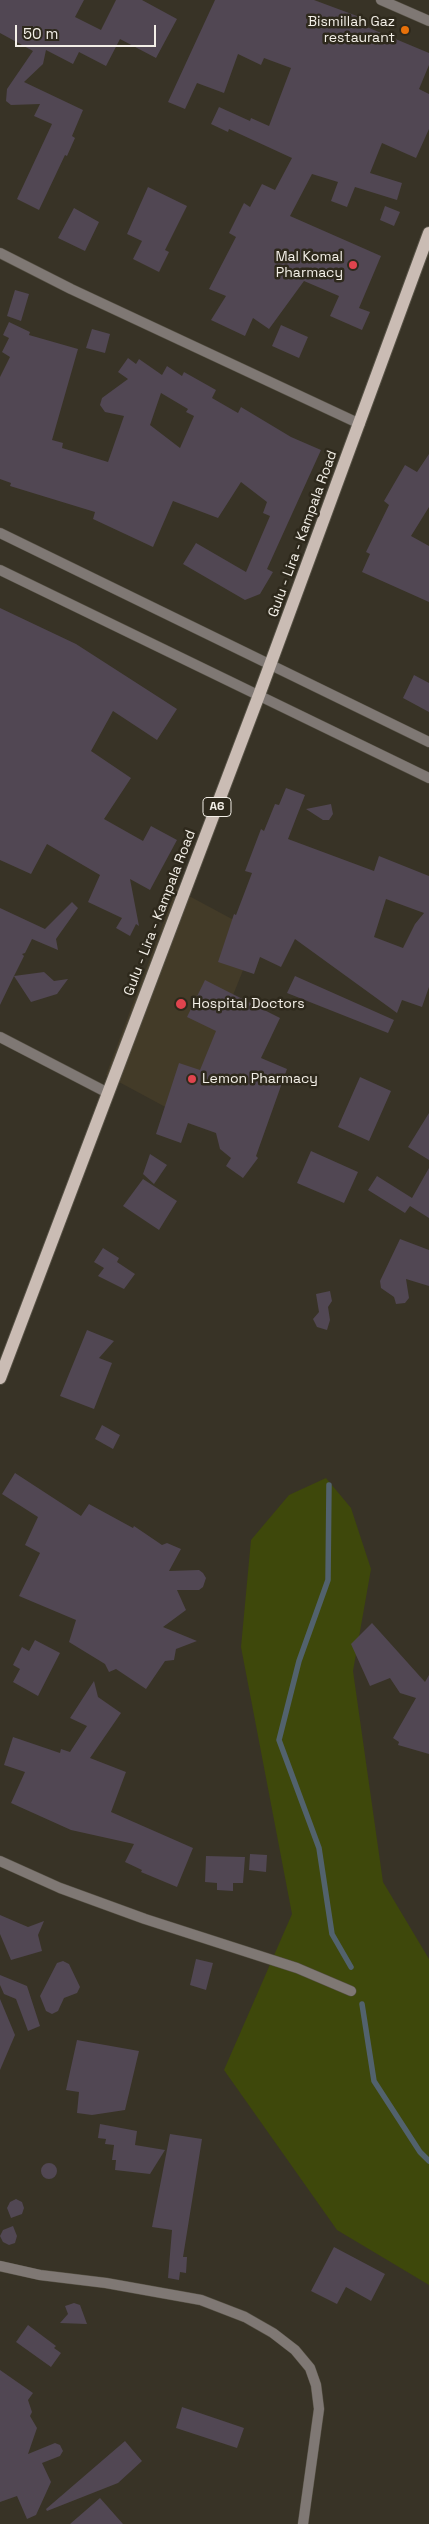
<!DOCTYPE html>
<style>
body{margin:0}
#map{position:relative;width:429px;height:2524px;overflow:hidden;background:#383326;font-family:"Space Grotesk",sans-serif}
canvas{display:block}
.scale{position:absolute;left:15px;top:25px;width:141px;height:22px;box-sizing:border-box;border:2px solid #f3efe7;border-top:0;padding-left:6px;font-size:15px;line-height:18px;white-space:nowrap;color:#f3efe7;-webkit-text-stroke:4px #2e291c;paint-order:stroke}
</style>
<div id="map">
<canvas width="429" height="2524"></canvas>
<div class="scale">50 m</div>
</div>
<script>
const ctx = document.querySelector('canvas').getContext('2d');
ctx.lineJoin = 'round';
function paint(path, color) { ctx.fillStyle = color; ctx.fill(path, 'evenodd'); }
const toPath = rows => new Path2D(rows.map(r => 'M' + r).join(''));
function trace(path, color, width, dash) { ctx.strokeStyle = color; ctx.lineWidth = width; ctx.lineCap = dash ? 'butt' : 'round'; ctx.setLineDash(dash || []); ctx.stroke(path); }
function write(font, color, halo, rows, align = 'center') {
  ctx.font = font + ' "Space Grotesk",sans-serif'; ctx.lineWidth = 5; ctx.setLineDash([]); ctx.textBaseline = 'middle'; ctx.strokeStyle = halo; ctx.fillStyle = color; for (const [text, x, y, turn = 0] of rows) {
    ctx.save(); ctx.translate(x, y); ctx.rotate((+turn || 0) * Math.PI / 180); ctx.textAlign = isNaN(turn) ? turn : align; if (halo) ctx.strokeText(text, 0, 0); ctx.fillText(text, 0, 0); ctx.restore();
  }
}
const built = toPath([
 [176,889,258,933,184,1117,106,1075]
]);
const green = toPath([
 [326,1478,351,1508,371,1569,353,1671,383,1882,429,1959,429,2285,337,2230,224,2070,292,1914,241,1647,251,1540,289,1495]
]);
const stream = toPath([
 [329,1485,328,1580,299,1661,279,1740,319,1848,332,1934,351,1967],
 [362,2004,374,2081,420,2152,429,2161]
]);
const building = toPath([
 [0,0,84,0,75,17,101,30,116,0,142,0,177,19,156,58,120,39,106,66,79,52,73,64,46,50,43,64,24,82,83,110,72,136,75,138,67,156,65,155,39,210,17,199,52,124,34,116,40,104,11,105,6,101,7,89,33,51,0,33],
 [215,0,314,0,365,19,362,25,429,53,429,65,419,89,429,94,429,129,416,158,382,143,370,173,402,183,397,200,355,187,347,207,331,201,338,182,312,174,290,216,381,256,359,308,370,312,362,330,330,316,339,296,304,281,269,329,253,318,245,336,211,320,226,296,209,289,236,237,229,233,244,203,250,207,262,184,275,190,292,158,229,129,228,132,211,124,219,107,250,121,251,118,269,126,291,68,264,58,261,65,238,54,224,93,197,83,185,109,168,102],
 [148,187,187,206,165,250,169,252,159,272,133,259,142,241,127,234],
 [385,206,400,212,394,226,380,220],
 [74,208,99,222,85,251,58,238],
 [15,290,29,294,21,321,7,316],
 [9,322,30,332,29,335,78,349,52,440,63,443,62,448,108,462,124,416,105,412,100,405,102,398,128,379,118,372,128,358,136,364,139,359,162,375,167,366,182,376,184,372,216,390,212,398,238,413,241,407,291,437,321,450,267,569,273,572,260,594,245,600,183,564,196,543,246,572,270,516,263,513,267,502,241,482,218,518,173,501,153,547,93,519,95,512,10,486,11,483,0,479,0,377,10,357,2,352,9,338,3,335],
 [161,393,188,409,186,412,194,416,180,448,150,425],
 [281,325,308,337,299,358,272,346],
 [92,329,110,334,105,353,86,348],
 [429,454,429,507,411,536,429,546,429,602,362,572,370,554,366,552,389,505,384,501,405,465,417,472],
 [0,608,76,644,177,709,157,740,113,711,91,751,131,778,104,819,143,841,151,826,177,840,150,890,130,879,139,926,136,924,130,936,116,928,122,918,88,902,100,875,47,844,31,874,0,860],
 [414,675,429,683,429,712,403,698],
 [286,788,305,795,288,839,374,871,379,856,429,876,429,987,422,1007,402,1000,397,1013,295,939,281,967,260,957,254,974,218,962,234,914,236,915,252,873,245,871,261,829,264,831,275,804,279,805],
 [386,899,424,913,415,924,403,948,374,937],
 [331,804,333,814,329,820,323,820,306,809],
 [72,902,78,908,56,939,58,950,32,939,25,953,22,954,24,956,14,976,44,972,54,981,68,979,57,994,31,1002,14,976,0,1005,0,908,45,929],
 [295,976,394,1020,388,1033,287,993],
 [205,980,280,1018,261,1058,287,1069,256,1156,258,1158,243,1178,226,1166,231,1158,220,1149,216,1133,188,1123,181,1143,156,1134,179,1063,200,1070,216,1031,187,1017],
 [360,1077,391,1091,369,1141,338,1127],
 [429,1113,429,1160,408,1147],
 [311,1151,358,1172,344,1203,297,1183],
 [150,1154,167,1165,154,1184,143,1174],
 [429,1168,429,1218,410,1206,405,1213,368,1190,377,1176,412,1198],
 [143,1179,177,1201,159,1230,123,1206],
 [400,1239,429,1250,429,1286,406,1279,409,1298,405,1303,396,1304,394,1297,381,1288,380,1281],
 [103,1248,119,1258,117,1262,135,1274,124,1289,98,1276,104,1268,94,1262],
 [330,1291,332,1301,328,1307,330,1320,327,1330,317,1327,313,1319,319,1312,316,1294],
 [87,1330,114,1341,99,1358,112,1363,94,1409,60,1396],
 [102,1425,120,1435,113,1449,95,1439],
 [15,1473,81,1516,89,1504,133,1528,134,1526,162,1545,167,1543,181,1549,169,1571,199,1570,203,1573,206,1578,203,1587,199,1590,177,1590,186,1610,163,1627,197,1641,176,1649,174,1660,165,1661,146,1689,116,1669,109,1672,105,1664,69,1642,76,1620,19,1596,40,1553,25,1545,38,1517,2,1494],
 [372,1623,425,1682,429,1675,429,1754,398,1745,399,1742,393,1738,416,1698,400,1693,390,1678,370,1686,351,1644],
 [35,1640,60,1653,38,1696,13,1682,20,1669,13,1665,22,1647,29,1651],
 [94,1681,98,1697,121,1713,90,1758,126,1772,111,1812,193,1848,177,1887,141,1872,142,1870,125,1862,134,1844,71,1830,11,1803,25,1772,4,1765,13,1737,60,1753,61,1749,70,1752,87,1726,70,1718],
 [250,1854,267,1855,266,1872,249,1870],
 [206,1856,245,1857,243,1883,233,1883,233,1891,217,1890,217,1883,205,1882],
 [0,1915,28,1927,44,1921,38,1935,42,1951,11,1960,0,1934],
 [196,1959,213,1963,206,1990,190,1985],
 [63,1961,69,1964,80,1987,77,1993,64,1998,58,2011,52,2014,46,2011,40,1996,57,1963],
 [0,1975,27,1986,40,2026,28,2031,16,1999,4,1994,0,1985],
 [0,1999,15,2035,0,2070],
 [77,2040,139,2051,125,2110,92,2115,77,2113,79,2092,66,2090],
 [100,2124,137,2131,135,2145,165,2150,150,2174,115,2170,116,2160,112,2160,114,2145,105,2144,106,2139,98,2138],
 [170,2134,202,2139,183,2257,187,2257,186,2273,180,2272,179,2280,168,2278,172,2230,152,2227],
 '41 2171a8 8 0 1 1 16 0a8 8 0 1 1-16 0Z',
 [16,2199,22,2202,24,2208,22,2214,11,2218,7,2208,10,2202],
 [13,2226,17,2236,15,2243,9,2245,3,2242,0,2236,3,2230],
 [334,2247,385,2274,371,2301,346,2287,337,2304,311,2291],
 [74,2303,80,2305,87,2324,60,2323,68,2314,65,2306],
 [28,2325,56,2346,54,2348,61,2353,51,2367,16,2342],
 [0,2370,33,2393,28,2400,32,2412,30,2416,37,2428,28,2454,55,2443,60,2445,63,2451,60,2456,42,2463,51,2482,36,2515,27,2519,17,2496,0,2502],
 [182,2407,244,2428,237,2448,176,2428],
 [125,2441,142,2461,118,2483,47,2511,46,2509],
 [100,2498,123,2524,70,2524]
]);
const minor = toPath([
 [381,0,429,21],
 [0,253,71,289,360,424],
 [0,533,429,742],
 [0,570,429,778],
 [0,1037,108,1093],
 [0,1861,60,1888,145,1919,297,1968,351,1991],
 [0,2266,40,2275,106,2283,201,2300,245,2317,273,2333,295,2350,310,2368,316,2385,319,2409,303,2524]
]);
const primary = toPath([
 [0,1378,259,695,429,233]
]);
const markers = [
 [405,30,5,"#e8710a"],
 [353,265,5,"#e0444e"],
 [181,1004,6,"#e0444e"],
 [192,1079,5,"#e0444e"]
];
const shields = [
 [217,807,28]
];
const shieldNames = [
 ["A6",217,807]
];
const poiNames = [
 ["Bismillah Gaz",395,22],
 ["restaurant",395,38],
 ["Mal Komal",343,257],
 ["Pharmacy",343,273],
 ["Hospital Doctors",192,1004,"left"],
 ["Lemon Pharmacy",202,1079,"left"]
];
const streetNames = [
 ["Gulu - Lira - Kampala Road",303,534,-70],
 ["Gulu - Lira - Kampala Road",160,913,-69]
];
paint(built, '#433b28');
paint(green, '#3e480b');
trace(stream, '#52626d', 5.5);
paint(building, '#514753');
trace(minor, '#565145', 11);
trace(primary, '#565145', 14);
trace(minor, '#7f7874', 10);
trace(primary, '#cabcb4', 12);
for (const [x, y, r, color] of markers) { const dot = new Path2D(); dot.arc(x, y, r, 0, 2 * Math.PI); ctx.fillStyle = color; ctx.fill(dot); trace(dot, '#2e291c', 2); }
for (const [x, y, w] of shields) { const box = new Path2D(); box.roundRect(x - w / 2, y - 9.5, w, 19, 4); ctx.fillStyle = '#2e291c'; ctx.fill(box); trace(box, '#f3efe7', 1); }
write('bold 12px', '#f3efe7', null, shieldNames);
write('14px', '#f3efe7', '#2e291c', poiNames, 'right');
write('14px', '#f3efe7', '#2e291c', streetNames);
</script>
